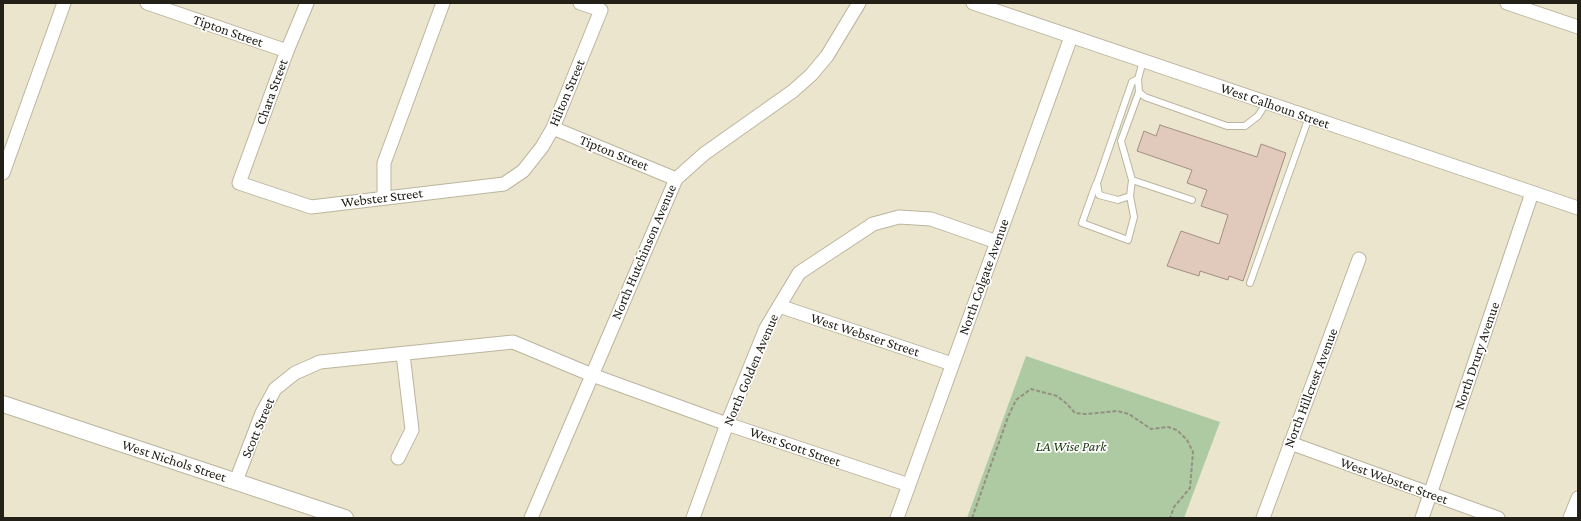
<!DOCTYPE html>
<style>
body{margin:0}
#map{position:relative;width:1581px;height:521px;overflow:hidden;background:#ece5ce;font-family:"Crimson Pro",serif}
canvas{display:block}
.frame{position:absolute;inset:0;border:4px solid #232018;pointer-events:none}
</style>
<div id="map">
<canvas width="1581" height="521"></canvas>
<div class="frame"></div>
</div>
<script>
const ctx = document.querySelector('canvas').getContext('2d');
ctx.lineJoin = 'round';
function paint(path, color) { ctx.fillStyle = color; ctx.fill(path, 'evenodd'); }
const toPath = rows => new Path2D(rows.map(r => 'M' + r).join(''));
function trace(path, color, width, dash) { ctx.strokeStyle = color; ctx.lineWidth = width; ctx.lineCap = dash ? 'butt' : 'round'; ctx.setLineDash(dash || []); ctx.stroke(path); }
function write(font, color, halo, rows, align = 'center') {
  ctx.font = font + ' "Crimson Pro",serif'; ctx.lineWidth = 3.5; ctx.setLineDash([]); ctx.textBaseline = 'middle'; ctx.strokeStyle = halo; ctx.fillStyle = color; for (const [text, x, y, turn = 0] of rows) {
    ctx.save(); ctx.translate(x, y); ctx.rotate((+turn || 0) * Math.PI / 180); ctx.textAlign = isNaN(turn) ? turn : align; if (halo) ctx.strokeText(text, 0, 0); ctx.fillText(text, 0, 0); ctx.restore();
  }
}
const green = toPath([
 [1026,356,1220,422,1184,518,967,518]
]);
const building = toPath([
 [1160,125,1257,157,1261,144,1286,153,1243,281,1229,276,1228,280,1200,271,1199,276,1167,266,1181,231,1219,244,1228,215,1201,206,1207,190,1187,183,1192,170,1137,151,1144,131,1156,136,1160,125]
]);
const path = toPath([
 [972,518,1008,417,1016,400,1031,389,1057,396,1067,404,1075,413,1087,414,1117,411,1129,414,1151,429,1168,427,1177,430,1187,440,1193,452,1190,488,1174,507,1170,518]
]);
const service = toPath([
 [1138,79,1132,82,1097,183,1099,195,1118,200,1130,196,1132,180,1121,141,1139,92,1138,79,1143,61],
 [1139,92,1145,97,1227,126,1245,126,1258,116,1266,103],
 [1132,180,1192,200],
 [1096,184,1082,223,1128,240,1134,217,1130,196],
 [1250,283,1309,117]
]);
const minor = toPath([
 [147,3,287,51],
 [307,3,287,51,239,183,311,207,504,184,523,171,542,147,553,128,601,10,580,3],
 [973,3,1578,208],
 [1507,3,1578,27],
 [553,128,676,179],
 [3,173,64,3],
 [384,198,384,163,443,3],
 [779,306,952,364],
 [1290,443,1498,518],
 [398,458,412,430,403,354],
 [236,481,262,413,275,389,295,373,320,362,513,342,592,375,727,424,909,485],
 [531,518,676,179,704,154,793,91,811,75,827,56,859,3],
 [693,518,727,424,766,328,799,273,873,224,899,217,931,219,997,242],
 [897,518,1071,37],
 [1263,518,1359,259],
 [1422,518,1532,193],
 [1570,518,1578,498]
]);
const tertiary = toPath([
 [3,404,345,518]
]);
const streetNames = [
 ["Tipton Street",228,31,19],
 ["Chara Street",272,92,-70],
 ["Hilton Street",567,93,-67],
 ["West Calhoun Street",1275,106,19],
 ["Tipton Street",614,153,22],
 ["Webster Street",382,198,-7],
 ["North Hutchinson Avenue",644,252,-67],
 ["North Colgate Avenue",984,277,-70],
 ["West Webster Street",865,335,18],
 ["North Drury Avenue",1477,356,-71],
 ["North Golden Avenue",751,370,-67],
 ["North Hillcrest Avenue",1311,388,-69],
 ["Scott Street",258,428,-67],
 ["West Scott Street",795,447,19],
 ["West Nichols Street",174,461,18],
 ["West Webster Street",1394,481,20]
];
const parkNames = [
 ["LA Wise Park",1071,447]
];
paint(green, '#adcaa3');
paint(building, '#e1cabc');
trace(building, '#a28e81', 1);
trace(service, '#bbb59e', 8);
trace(minor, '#bbb59e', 15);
trace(tertiary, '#bbb59e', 18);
trace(path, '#969080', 2, [4, 2]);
trace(service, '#fff', 6);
trace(minor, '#fff', 13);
trace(tertiary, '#fff', 16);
write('14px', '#232018', '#fff', streetNames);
write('italic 14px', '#18350a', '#fff', parkNames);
</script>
